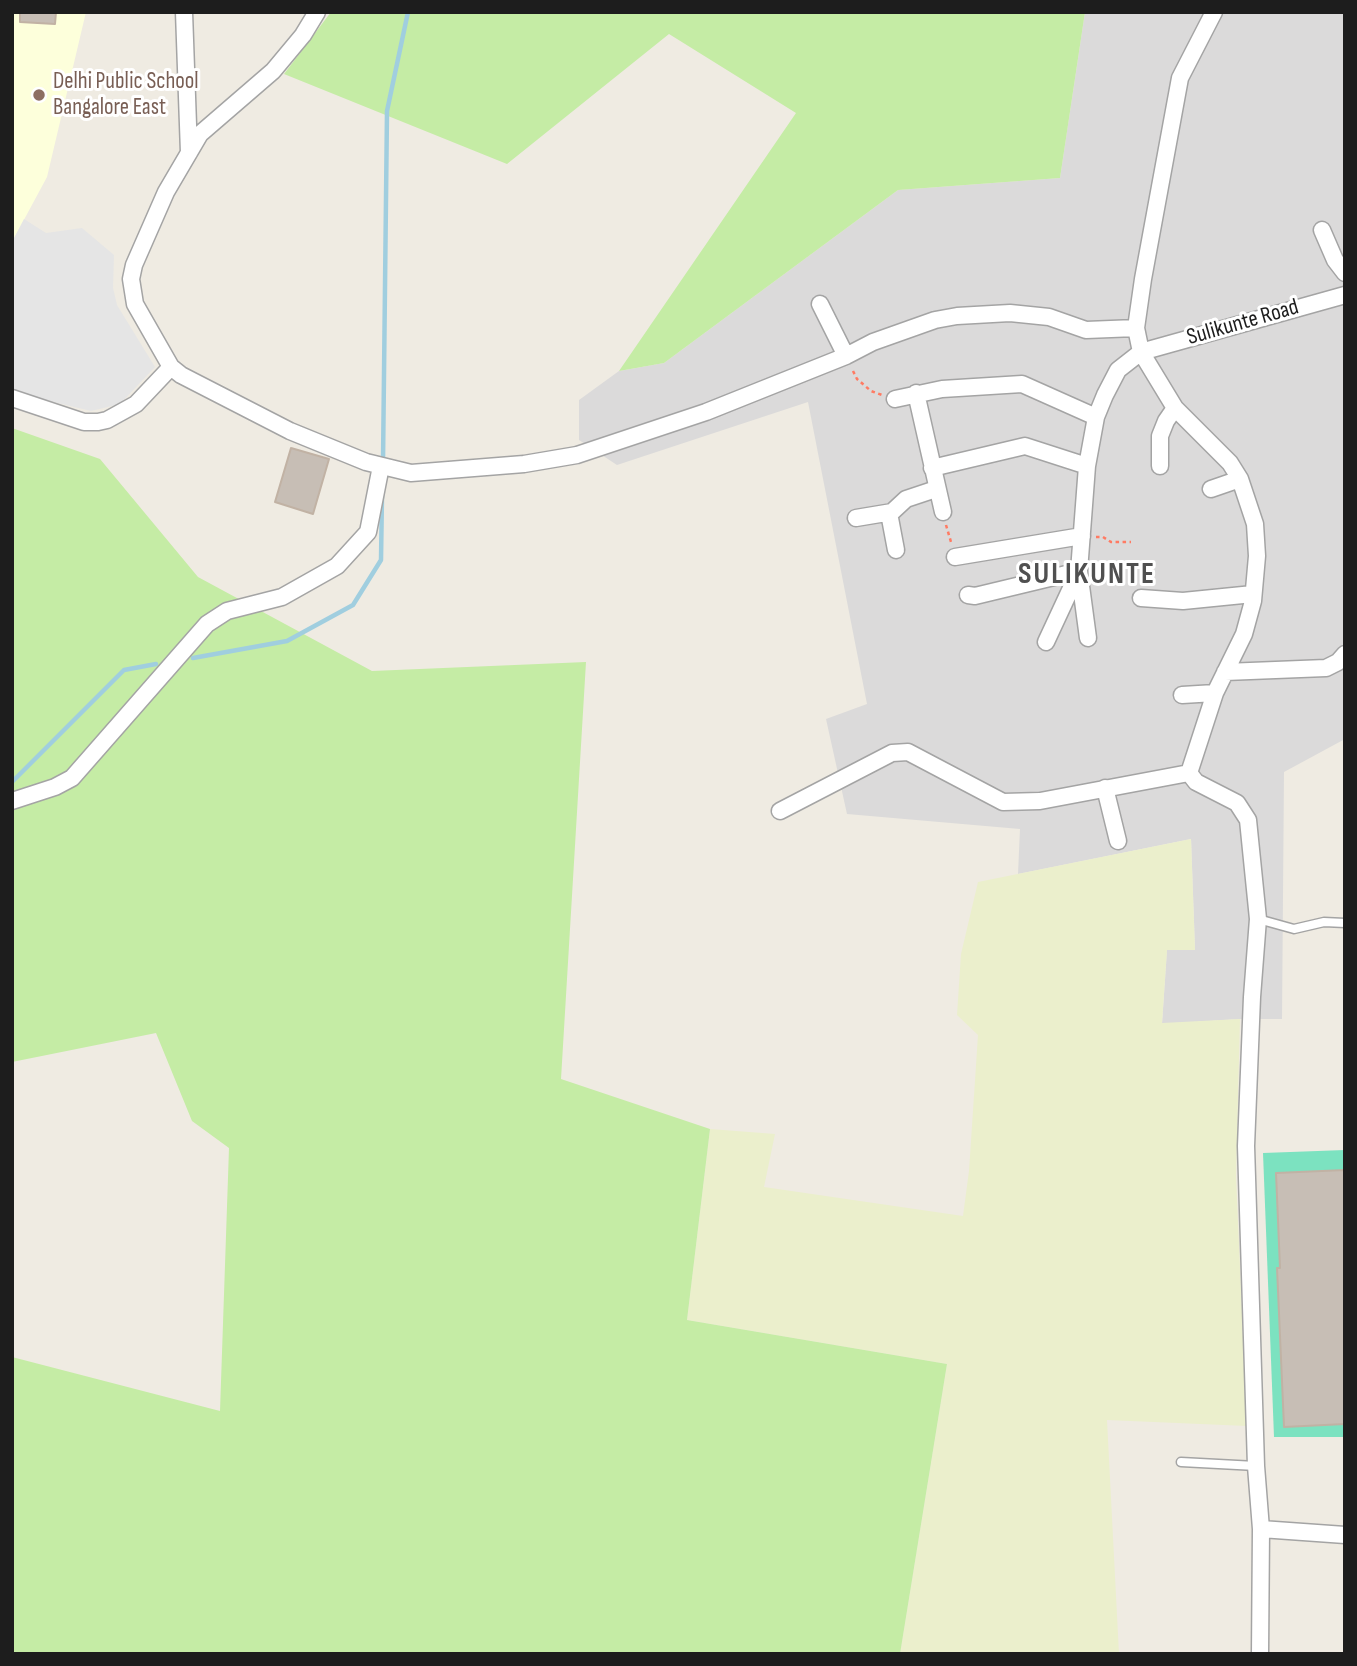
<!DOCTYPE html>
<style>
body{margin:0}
#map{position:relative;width:1357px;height:1666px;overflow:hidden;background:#efebe2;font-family:"Sofia Sans Condensed",sans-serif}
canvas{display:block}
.frame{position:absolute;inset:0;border:14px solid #1d1d1d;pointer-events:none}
</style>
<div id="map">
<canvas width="1357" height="1666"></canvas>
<div class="frame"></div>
</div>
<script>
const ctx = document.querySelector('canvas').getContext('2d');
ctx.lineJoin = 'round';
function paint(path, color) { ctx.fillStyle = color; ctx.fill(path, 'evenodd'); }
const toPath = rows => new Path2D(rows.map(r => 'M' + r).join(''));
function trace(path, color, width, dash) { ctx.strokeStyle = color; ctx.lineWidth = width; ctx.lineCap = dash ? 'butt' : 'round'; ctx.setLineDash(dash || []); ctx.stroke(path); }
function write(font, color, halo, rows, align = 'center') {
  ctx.font = font + ' "Sofia Sans Condensed",sans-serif'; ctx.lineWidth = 6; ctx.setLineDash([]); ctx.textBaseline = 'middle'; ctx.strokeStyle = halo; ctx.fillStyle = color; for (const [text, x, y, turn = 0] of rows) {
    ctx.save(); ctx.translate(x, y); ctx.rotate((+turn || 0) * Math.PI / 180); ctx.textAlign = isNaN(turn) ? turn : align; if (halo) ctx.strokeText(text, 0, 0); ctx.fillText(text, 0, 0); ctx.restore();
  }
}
const residential = toPath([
 [1085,12,1343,12,1345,19,1345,739,1284,772,1282,1019,1240,1019,1162,1024,1167,949,1195,950,1191,839,1018,874,1020,829,847,814,826,719,867,704,808,402,617,465,579,440,579,400,619,371,664,363,898,190,1060,178]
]);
const education = toPath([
 [12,12,86,12,47,177,12,242]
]);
const farmland = toPath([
 [1191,839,1195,950,1167,950,1162,1023,1240,1019,1236,1176,1247,1426,1107,1420,1119,1654,900,1654,947,1364,687,1320,710,1129,775,1134,764,1187,963,1216,969,1171,978,1035,957,1015,961,954,978,882]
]);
const grass = toPath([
 [331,12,1085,12,1060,178,898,190,664,363,619,371,796,113,669,34,507,164,284,74],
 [12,428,100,459,198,577,372,671,586,662,561,1079,710,1129,687,1320,947,1364,900,1654,12,1654,12,1357,220,1411,229,1148,192,1121,156,1033,12,1062]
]);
const pitch = toPath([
 [1345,1150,1345,1437,1274,1437,1263,1153]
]);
const parking = toPath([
 [24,219,46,233,82,228,114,255,113,288,117,305,155,367,120,404,91,411,12,392,12,242]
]);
const stream = toPath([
 [383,462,387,111,408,12],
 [193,658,287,641,353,605,381,560,382,495],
 [12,782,124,670,156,664]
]);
const building = toPath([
 [20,12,56,12,55,24,20,22,20,12],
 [291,448,329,459,313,514,275,502,291,448],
 [1345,1170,1345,1424,1284,1427,1277,1268,1280,1268,1276,1173,1345,1170]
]);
const path = toPath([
 [853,371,857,379,871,391,882,395],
 [946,525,951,542],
 [1096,537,1103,537,1111,542,1131,542]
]);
const lane = toPath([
 [1258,919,1294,929,1324,922,1345,923],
 [1181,1462,1256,1466]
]);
const street = toPath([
 [184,12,189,153],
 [317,12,303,35,273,71,200,134,166,192,134,265,131,279,135,304,171,367,181,375,290,431,366,462,411,473,524,464,577,455,706,412,846,356,873,342,935,320,957,316,1010,313,1049,317,1086,330,1136,328,1141,352,1175,408,1230,463,1240,479,1255,524,1257,556,1253,601,1244,634,1215,693,1189,773,1196,782,1237,803,1248,820,1258,919,1252,997,1246,1146,1256,1466,1261,1529,1260,1654],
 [1322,230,1335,260,1345,273],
 [820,304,846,356],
 [1136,328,1143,279,1180,78,1214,12],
 [916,393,943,512],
 [12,398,84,422,98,422,107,420,136,404,171,367],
 [895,399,942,389,1022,384,1096,417],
 [1160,466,1160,436,1166,421,1175,408],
 [932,468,1025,446,1087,466],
 [1211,489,1240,479],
 [889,513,896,550],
 [856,518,892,512,906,499,936,489],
 [955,557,1082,536],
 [968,595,975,596,1079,571,1088,638],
 [1141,598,1183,601,1253,594],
 [1046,642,1079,571,1087,466,1096,417,1105,395,1118,370,1141,352,1345,295],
 [1225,672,1326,668,1338,662,1345,654],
 [1182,695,1215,693],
 [1105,788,1118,841],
 [12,801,55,787,72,778,207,624,227,611,282,597,337,566,368,532,381,466],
 [780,811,892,753,908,752,1003,802,1040,801,1189,773],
 [1261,1529,1345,1535]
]);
const markers = [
 [39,95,7,"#8d6e63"]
];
const educationNames = [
 ["Delhi Public School",53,82],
 ["Bangalore East",53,108]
];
const streetNames = [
 ["Sulikunte Road",1243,323,-16]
];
const districtNames = [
 ["SULIKUNTE",1087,575]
];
paint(residential, '#dbdada');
paint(education, '#fdffdb');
paint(farmland, '#ebefcc');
paint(grass, '#c5eca5');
paint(pitch, '#7ce2c0');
paint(parking, '#e5e5e5');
trace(stream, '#a0cedf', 4.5);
paint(building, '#c7beb5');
trace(building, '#c1b2a4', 2);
trace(lane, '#a4a4a4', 11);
trace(street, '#a4a4a4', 19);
trace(path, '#ff7b63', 2.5, [3.5, 3.5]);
trace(lane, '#fff', 8);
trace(street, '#fff', 16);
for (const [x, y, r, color] of markers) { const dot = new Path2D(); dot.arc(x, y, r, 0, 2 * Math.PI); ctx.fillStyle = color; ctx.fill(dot); trace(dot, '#fff', 2.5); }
write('23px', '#785e54', '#fff', educationNames, 'left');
write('23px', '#1d1d1d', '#fff', streetNames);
ctx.letterSpacing = '2px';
write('bold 30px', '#505050', '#fff', districtNames);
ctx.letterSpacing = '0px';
</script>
